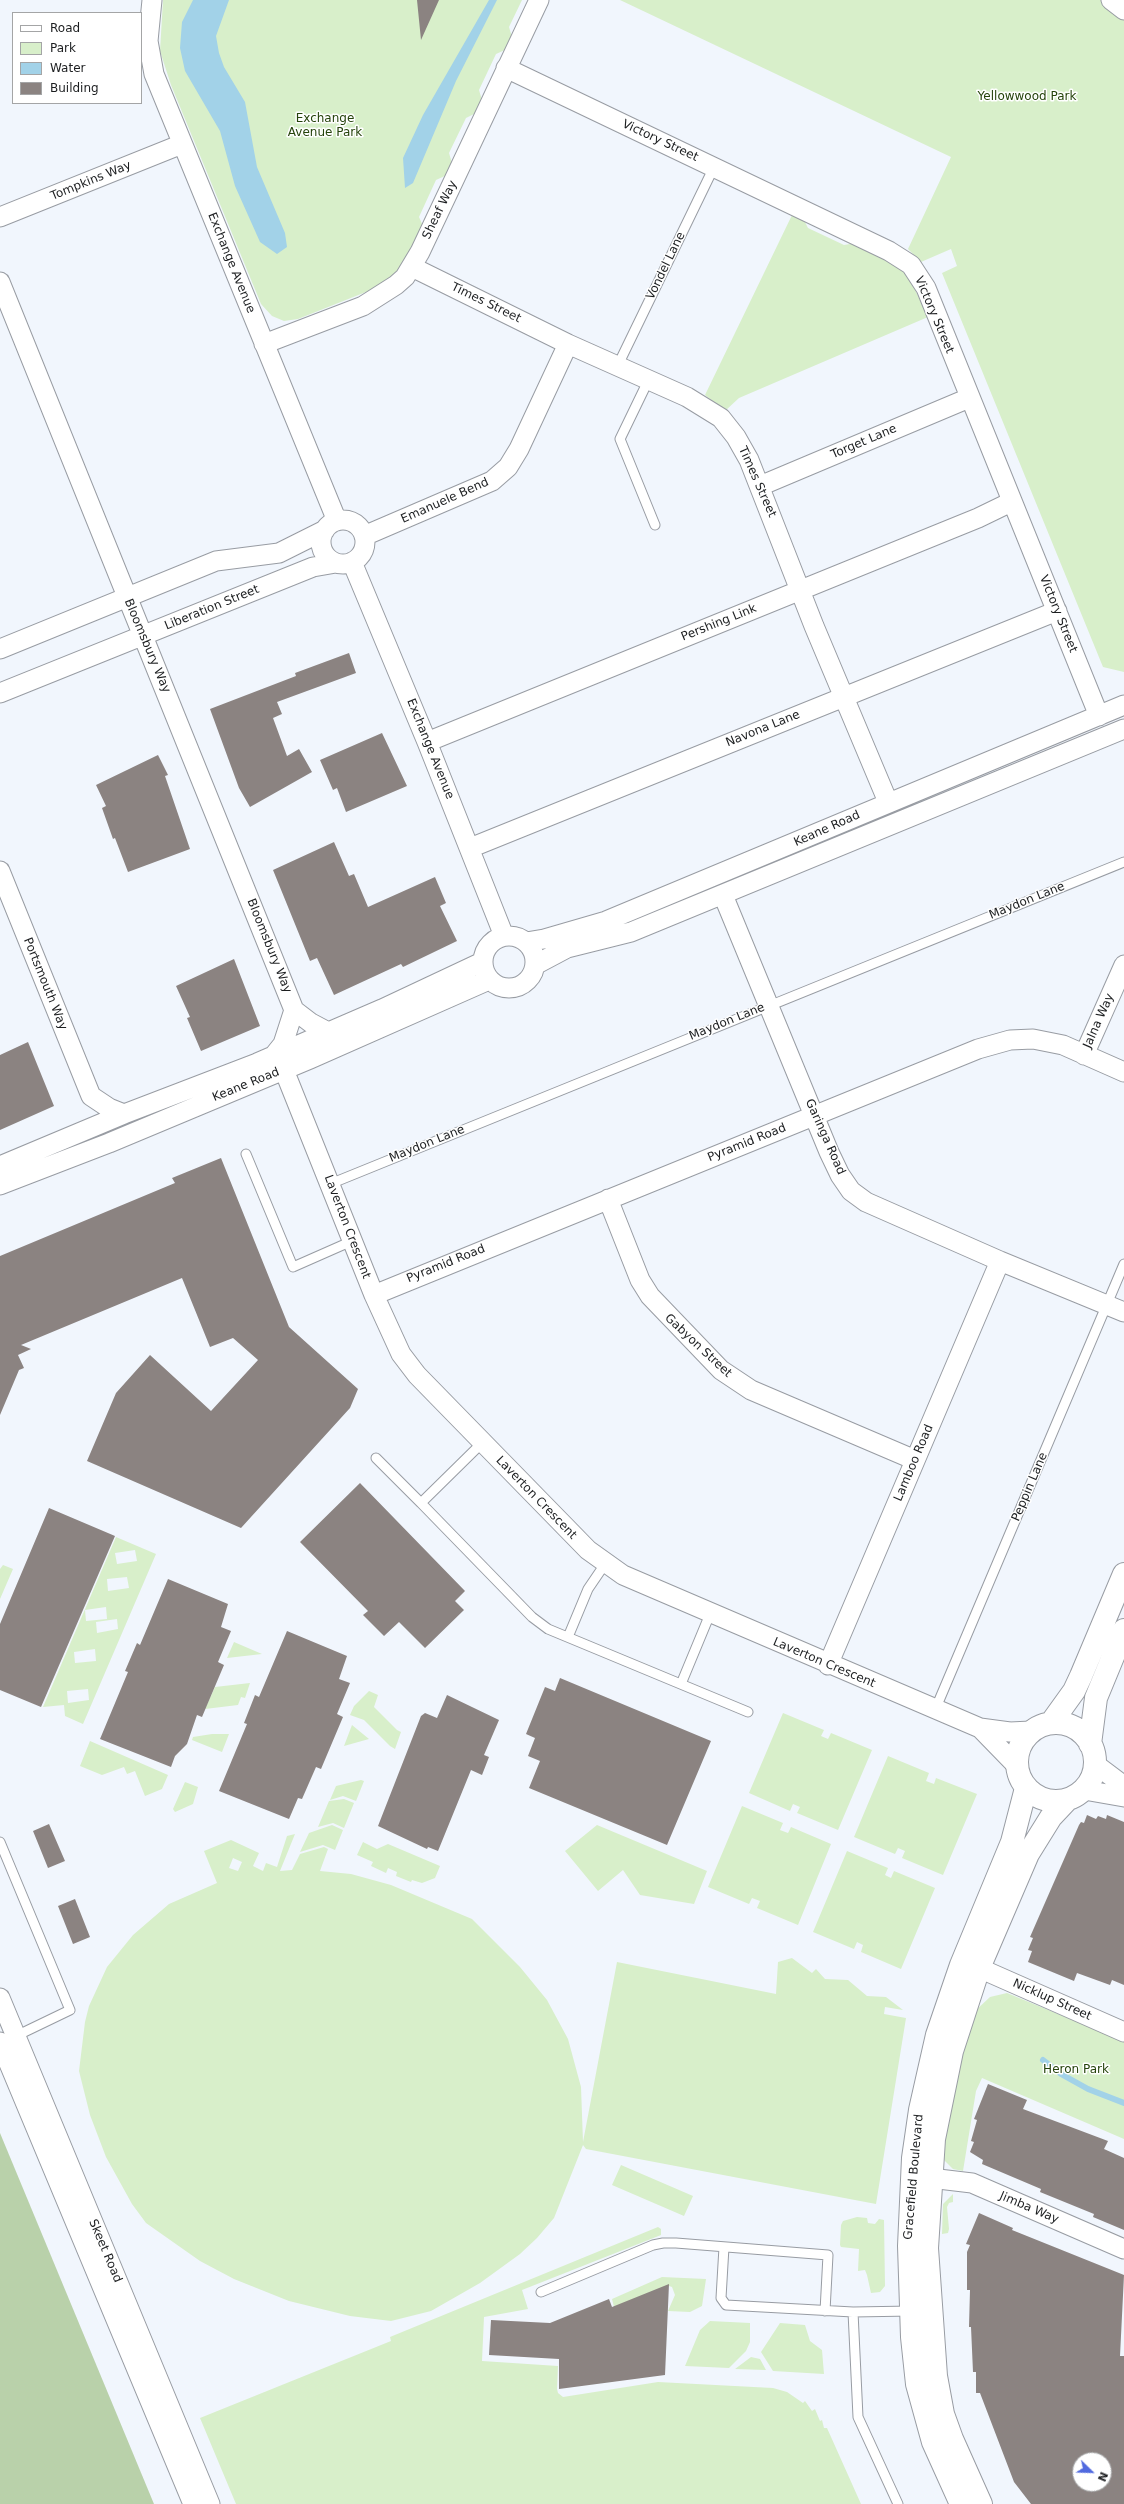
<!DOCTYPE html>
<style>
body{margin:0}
#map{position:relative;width:1124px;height:2504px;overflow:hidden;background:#f1f6fd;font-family:"DejaVu Sans",sans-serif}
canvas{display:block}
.legend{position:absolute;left:12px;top:12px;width:130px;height:92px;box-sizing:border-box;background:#fff;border:1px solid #a4a5a6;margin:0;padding:5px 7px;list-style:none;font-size:12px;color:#1c1e20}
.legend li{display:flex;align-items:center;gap:8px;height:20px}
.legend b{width:20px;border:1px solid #a4a5a6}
.north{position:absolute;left:1072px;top:2452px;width:40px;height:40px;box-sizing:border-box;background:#fff;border:1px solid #a4a5a6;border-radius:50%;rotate:113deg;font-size:11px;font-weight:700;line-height:16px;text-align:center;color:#1c1e20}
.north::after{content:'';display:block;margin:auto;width:14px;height:18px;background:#516adf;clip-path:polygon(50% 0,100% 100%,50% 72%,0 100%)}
</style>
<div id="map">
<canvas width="1124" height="2504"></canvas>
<ul class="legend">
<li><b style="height:5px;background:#fff"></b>Road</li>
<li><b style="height:11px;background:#d8efca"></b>Park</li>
<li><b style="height:11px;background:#a2d2e8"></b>Water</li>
<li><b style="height:11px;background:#8b8381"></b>Building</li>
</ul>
<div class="north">N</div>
</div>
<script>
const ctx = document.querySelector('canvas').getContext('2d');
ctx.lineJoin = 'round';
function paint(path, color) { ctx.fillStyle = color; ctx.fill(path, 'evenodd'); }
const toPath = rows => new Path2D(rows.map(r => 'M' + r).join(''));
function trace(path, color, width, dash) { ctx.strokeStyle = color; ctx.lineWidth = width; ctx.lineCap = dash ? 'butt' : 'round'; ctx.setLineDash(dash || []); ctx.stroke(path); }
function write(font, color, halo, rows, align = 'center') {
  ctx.font = font + ' "DejaVu Sans",sans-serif'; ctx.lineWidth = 3; ctx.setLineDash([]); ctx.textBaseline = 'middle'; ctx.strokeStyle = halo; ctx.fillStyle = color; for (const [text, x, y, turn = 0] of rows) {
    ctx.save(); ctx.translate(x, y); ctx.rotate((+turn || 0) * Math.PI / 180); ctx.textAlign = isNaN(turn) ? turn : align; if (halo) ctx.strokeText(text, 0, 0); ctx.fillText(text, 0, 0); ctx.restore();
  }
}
const green = toPath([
 [163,0,522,0,509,27,512,37,505,50,496,54,479,90,482,100,476,113,466,118,449,153,452,163,447,175,436,180,419,217,423,226,414,244,400,268,386,282,371,290,298,319,284,321,272,316,261,304,171,85,160,51],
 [620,0,1101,0,1124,19,1124,672,1103,667,942,273,957,266,951,249,921,262,908,249,951,157],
 [793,213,803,218,808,228,844,245,856,243,896,265,909,277,928,317,739,398,725,411,705,395],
 [116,1537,156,1554,83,1724,65,1716,64,1705,43,1707],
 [135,1550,137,1561,117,1564,115,1553],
 [127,1577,129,1588,108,1591,107,1579],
 [106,1607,107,1619,86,1621,85,1610],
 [117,1619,118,1629,97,1633,96,1622],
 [95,1649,96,1661,75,1663,74,1652],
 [88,1689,89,1700,68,1703,67,1691],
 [3,1565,13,1569,0,1599,0,1569],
 [234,1642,262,1654,227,1658],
 [250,1683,245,1698,241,1697,238,1705,205,1709,215,1687],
 [369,1691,378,1695,374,1707,397,1730,401,1732,395,1749,390,1746,364,1720,350,1715,354,1706],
 [783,1713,824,1730,821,1736,828,1739,831,1733,872,1750,838,1830,797,1813,800,1807,793,1804,790,1811,749,1793],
 [352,1725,369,1739,344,1746],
 [212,1734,229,1734,222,1752,192,1740,193,1737],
 [90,1741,168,1775,162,1789,145,1796,135,1771,127,1774,124,1767,102,1775,80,1766],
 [888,1756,929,1773,926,1781,934,1784,936,1778,977,1794,943,1875,902,1858,905,1851,898,1848,895,1854,854,1837],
 [361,1780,364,1781,356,1801,343,1796,330,1800,336,1786],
 [185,1782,198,1787,193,1804,175,1812,173,1809],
 [344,1799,354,1803,344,1828,333,1823,318,1827,329,1801],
 [742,1806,783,1823,780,1830,788,1833,791,1827,831,1844,798,1925,757,1908,760,1901,752,1898,749,1904,708,1887],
 [332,1825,343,1830,335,1850,323,1845,300,1852,309,1833],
 [597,1825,707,1871,694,1904,640,1895,623,1870,598,1891,565,1851],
 [295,1834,280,1871,292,1870,300,1854,324,1847,328,1849,320,1871,351,1874,391,1885,472,1919,520,1967,547,2000,568,2039,581,2087,583,2142,617,1962,776,1994,778,1962,792,1958,812,1973,816,1969,825,1979,848,1980,867,1996,886,1997,903,2010,885,2007,884,2014,906,2018,876,2204,586,2149,583,2145,554,2218,537,2238,520,2254,480,2283,431,2311,391,2321,350,2316,289,2301,234,2279,200,2261,146,2223,132,2204,106,2157,90,2115,79,2071,85,2022,89,2006,107,1967,133,1935,169,1904,217,1883,204,1851,231,1840,259,1853,253,1866,263,1871,266,1863,277,1867,287,1836],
 [233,1858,242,1862,238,1871,229,1868],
 [363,1842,377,1849,388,1844,440,1866,435,1878,422,1883,412,1880,411,1882,396,1876,397,1872,388,1868,386,1873,371,1866,373,1862,357,1855],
 [847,1851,888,1868,885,1875,891,1878,894,1871,935,1888,901,1969,861,1952,863,1945,857,1942,854,1949,813,1932],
 [1007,1993,1124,2041,1124,2139,982,2078,976,2091,963,2171,953,2169,943,2159,948,2103,974,2012,990,1997],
 [621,2165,693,2196,684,2216,612,2185],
 [953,2194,953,2202,949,2203,947,2207,949,2229,948,2233,942,2234,943,2204],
 [857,2217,867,2218,868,2223,875,2224,879,2219,884,2220,885,2286,880,2292,871,2293,867,2275,865,2270,858,2271,859,2249,841,2247,840,2245,841,2225,843,2221],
 [658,2227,661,2229,661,2235,522,2290,528,2309,484,2317,482,2361,558,2366,557,2389,558,2393,563,2397,658,2382,773,2388,787,2392,803,2403,805,2401,812,2411,815,2409,820,2421,822,2420,824,2428,827,2428,861,2504,236,2504,200,2418,391,2341,390,2337],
 [662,2277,706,2279,702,2306,690,2312,668,2311,675,2295,672,2287,669,2286,614,2307,612,2299],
 [710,2321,750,2323,750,2342,746,2351,729,2368,685,2366,700,2330],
 [780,2323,805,2325,810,2341,822,2350,824,2374,773,2371,761,2352],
 [751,2357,760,2359,766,2370,735,2369]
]);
const forest = toPath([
 [0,2133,154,2504,0,2504]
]);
const water = toPath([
 [193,0,229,0,216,36,219,53,224,67,245,102,257,167,285,233,287,247,277,254,260,242,235,186,220,131,185,71,180,48,182,22],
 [489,0,497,0,456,81,413,183,405,188,403,158,423,115]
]);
const stream = toPath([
 [1043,2060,1061,2074,1088,2089,1124,2103]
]);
const building = toPath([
 [417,0,439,0,421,40],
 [349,653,356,673,277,702,282,714,273,718,287,756,299,749,312,772,250,807,239,788,210,709,296,676,295,673],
 [382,733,407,786,346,812,337,788,333,790,320,760],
 [158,755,168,775,165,776,190,849,128,872,115,838,113,839,102,808,106,806,96,785],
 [334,842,349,876,354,874,368,907,435,877,446,903,440,906,457,941,403,967,401,964,334,995,317,958,310,961,273,870],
 [234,959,260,1026,201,1051,187,1018,190,1017,176,986],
 [28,1042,54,1106,0,1130,0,1055],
 [221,1158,289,1327,358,1389,350,1408,241,1528,87,1461,116,1393,150,1355,211,1411,258,1360,233,1338,210,1347,182,1278,21,1345,31,1349,18,1355,24,1368,19,1370,0,1415,0,1256,175,1183,172,1178],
 [360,1483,465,1591,455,1601,464,1610,425,1648,399,1622,384,1636,363,1615,368,1611,300,1542],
 [49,1508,115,1536,41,1707,0,1690,0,1624],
 [168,1579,228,1604,221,1627,231,1631,218,1662,224,1665,202,1717,197,1715,187,1744,175,1756,171,1767,100,1739,128,1672,125,1671,137,1643,140,1645],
 [287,1631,347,1656,339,1679,350,1683,337,1714,343,1717,321,1769,316,1767,302,1799,298,1798,289,1819,219,1791,247,1724,244,1723,255,1695,259,1697],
 [560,1678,711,1741,667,1845,529,1788,540,1761,528,1756,535,1738,526,1734,545,1687,555,1691],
 [447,1695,499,1720,484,1755,489,1757,482,1775,471,1770,438,1851,428,1847,427,1849,378,1826,421,1716,425,1713,437,1718],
 [1087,1815,1096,1819,1098,1816,1106,1819,1107,1815,1124,1822,1124,1985,1112,1980,1110,1985,1077,1973,1074,1981,1028,1962,1032,1951,1028,1950,1033,1938,1030,1937,1079,1825,1081,1822,1084,1823],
 [49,1824,65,1861,48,1868,33,1831],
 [75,1899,90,1937,73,1944,58,1906],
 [988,2084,1027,2100,1023,2109,1108,2141,1104,2149,1124,2158,1124,2230,1093,2217,1094,2214,1040,2192,1041,2189,982,2164,983,2160,970,2152,974,2142,971,2141,977,2120,974,2119],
 [979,2213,1013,2228,1012,2230,1124,2275,1120,2356,1124,2356,1124,2504,1031,2504,1014,2482,980,2393,976,2393,976,2372,973,2372,971,2327,969,2327,970,2290,967,2290,967,2252,970,2245,966,2244],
 [1080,2460,1104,2460,1104,2484,1080,2484],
 [669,2284,665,2375,559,2389,559,2359,489,2355,491,2320,550,2323,609,2299,612,2307]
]);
const service = toPath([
 [618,365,714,167],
 [649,379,620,439,655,525],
 [246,1154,293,1267,352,1241],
 [330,1184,1124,862],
 [482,1443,421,1503,532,1617,548,1629,748,1712],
 [376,1458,421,1503],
 [568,1637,588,1589,605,1564],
 [681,1684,710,1614],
 [935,1710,1124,1264],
 [0,1842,70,2010,16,2036],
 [724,2247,721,2298,726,2305,853,2312,912,2311],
 [541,2292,653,2245,663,2243,676,2243,828,2255,825,2311],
 [853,2312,858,2417,898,2504]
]);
const minor = toPath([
 [152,0,148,41,154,74,337,521],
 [1111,0,1124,10],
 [506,68,889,251,911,265,926,288,1099,716],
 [0,217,182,144],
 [412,267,568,344,687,397,721,418,736,437,749,460,814,626,888,802],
 [0,282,294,1010],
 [264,344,363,306,396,285,405,277,420,252,539,0],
 [760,486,969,398],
 '321 542a22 22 0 1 1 44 0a22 22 0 1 1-44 0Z',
 [364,536,492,481,508,467,519,449,568,344],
 [352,562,427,742,504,936],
 [0,649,216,561,279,553,325,530],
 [0,693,313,567,336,563],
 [427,742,978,518,1011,502],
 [470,848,1057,611],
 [0,871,91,1096,109,1108,124,1114],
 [723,895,829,1152,840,1175,851,1191,866,1202,1000,1261,1124,1312],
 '483 962a26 26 0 1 1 52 0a26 26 0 1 1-52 0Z',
 [526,942,544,939,606,921,1124,705],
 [535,965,567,948,631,932,1124,729],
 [275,1054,283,1044,294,1010,311,1023,328,1032],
 [1084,1055,1124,965],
 [284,1070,374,1295,401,1354,417,1375,588,1550,623,1575,980,1728,1010,1732,1031,1731],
 [0,1166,124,1114,257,1063,382,1009,482,962],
 [0,1185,109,1143,310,1059,489,980],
 [608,1199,640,1280,650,1296,721,1370,751,1390,915,1460],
 [374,1295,978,1049,1010,1040,1033,1039,1063,1045,1124,1072],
 [828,1665,1000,1261],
 [980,1728,1016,1765],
 [1095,1764,1124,1786],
 [1084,1790,1124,1797],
 [979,1968,1124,2032],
 [0,1998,210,2504],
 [0,2042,193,2504],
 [930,2178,972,2183,1124,2249]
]);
const tertiary = toPath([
 '1017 1762a39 39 0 1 1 78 0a39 39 0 1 1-78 0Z',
 [1051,1723,1074,1691,1081,1676,1124,1574],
 [1090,1744,1096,1698,1124,1630],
 [961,2504,933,2442,917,2384,912,2337,909,2246,913,2158,920,2110,937,2035,961,1965,1012,1842,1026,1788],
 [981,2504,952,2439,943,2414,936,2376,927,2248,934,2139,952,2051,979,1968,1028,1854,1051,1817,1067,1800]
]);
const parkNames = [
 ["Yellowwood Park",1027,97],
 ["Exchange",325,119],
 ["Avenue Park",325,133],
 ["Heron Park",1076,2070]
];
const streetNames = [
 ["Victory Street",660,141,25],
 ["Tompkins Way",91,181,-22],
 ["Sheaf Way",440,210,-64],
 ["Exchange Avenue",231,263,68],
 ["Vondel Lane",666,266,-64],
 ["Times Street",486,303,26],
 ["Victory Street",934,315,67],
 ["Torget Lane",864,442,-23],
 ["Times Street",757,482,66],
 ["Emanuele Bend",445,501,-24],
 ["Liberation Street",212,608,-22],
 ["Victory Street",1058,614,68],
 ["Pershing Link",719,623,-22],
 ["Bloomsbury Way",147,646,67],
 ["Navona Lane",763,729,-22],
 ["Exchange Avenue",430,749,68],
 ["Keane Road",827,829,-24],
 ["Maydon Lane",1027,901,-22],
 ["Bloomsbury Way",269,946,68],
 ["Portsmouth Way",45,984,68],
 ["Jalna Way",1099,1021,-66],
 ["Maydon Lane",727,1022,-22],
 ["Keane Road",246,1085,-22],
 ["Garinga Road",825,1137,66],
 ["Pyramid Road",747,1143,-22],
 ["Maydon Lane",427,1144,-22],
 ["Laverton Crescent",347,1227,69],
 ["Pyramid Road",446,1264,-22],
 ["Gabyon Street",698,1346,43],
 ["Lamboo Road",914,1463,-67],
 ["Peppin Lane",1030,1487,-67],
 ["Laverton Crescent",536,1498,46],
 ["Laverton Crescent",824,1663,23],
 ["Nicklup Street",1052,2000,24],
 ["Gracefield Boulevard",914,2177,-85],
 ["Jimba Way",1029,2208,23],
 ["Skeet Road",105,2251,67]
];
paint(green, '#d8efca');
paint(forest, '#b9d1aa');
paint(water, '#a2d2e8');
trace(stream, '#a2d2e8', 6);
paint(building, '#8b8381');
trace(service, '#989ca3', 11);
trace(minor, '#989ca3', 21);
trace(tertiary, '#989ca3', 24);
trace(service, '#fff', 9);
trace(minor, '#fff', 19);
trace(tertiary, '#fff', 22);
write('12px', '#25430b', '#fff', parkNames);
write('12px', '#1c1e20', '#fff', streetNames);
</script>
